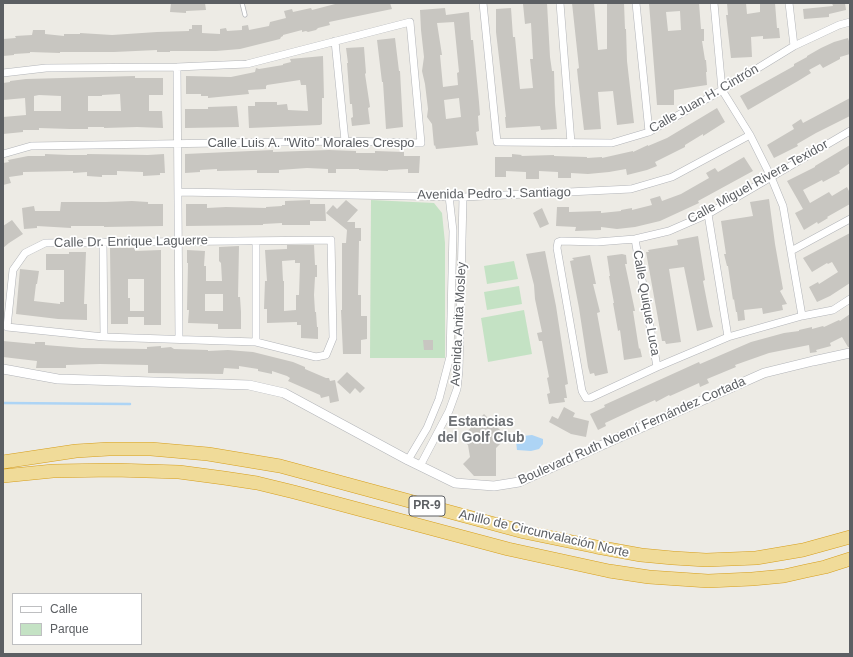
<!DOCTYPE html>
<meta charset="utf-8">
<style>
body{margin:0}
#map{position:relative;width:853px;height:657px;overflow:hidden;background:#edebe5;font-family:Arial,sans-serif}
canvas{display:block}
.frame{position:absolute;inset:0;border:4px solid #5c5f63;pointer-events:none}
.legend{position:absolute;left:12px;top:593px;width:130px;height:52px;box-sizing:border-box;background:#fff;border:1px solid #bebfc1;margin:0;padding:5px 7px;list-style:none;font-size:12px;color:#5c5f63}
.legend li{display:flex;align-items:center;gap:8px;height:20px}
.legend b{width:20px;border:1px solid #bebfc1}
</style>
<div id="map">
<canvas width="853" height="657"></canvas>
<div class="frame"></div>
<ul class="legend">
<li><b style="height:5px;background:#fff"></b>Calle</li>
<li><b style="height:11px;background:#c4e2c4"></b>Parque</li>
</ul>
</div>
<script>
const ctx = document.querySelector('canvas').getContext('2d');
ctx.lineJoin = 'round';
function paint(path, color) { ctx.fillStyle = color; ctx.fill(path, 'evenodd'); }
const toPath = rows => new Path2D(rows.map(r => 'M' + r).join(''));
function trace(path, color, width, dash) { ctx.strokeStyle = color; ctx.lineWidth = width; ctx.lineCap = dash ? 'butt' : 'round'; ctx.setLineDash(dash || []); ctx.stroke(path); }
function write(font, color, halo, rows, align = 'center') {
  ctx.font = font + ' Arial,sans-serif'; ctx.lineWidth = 3.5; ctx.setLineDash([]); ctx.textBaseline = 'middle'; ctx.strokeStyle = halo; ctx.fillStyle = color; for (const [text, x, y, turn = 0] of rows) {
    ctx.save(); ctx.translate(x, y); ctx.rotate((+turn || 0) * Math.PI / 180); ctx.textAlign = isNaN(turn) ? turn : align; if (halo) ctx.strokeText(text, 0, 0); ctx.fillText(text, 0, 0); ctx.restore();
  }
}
const green = toPath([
 [371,200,434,203,442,213,445,243,445,358,370,358],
 [514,261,518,279,487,284,484,266],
 [519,286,522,304,487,310,484,292],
 [524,310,532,354,488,362,481,318]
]);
const water = toPath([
 [532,435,543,439,543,444,539,449,531,451,517,450,516,441,523,436]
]);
const stream = toPath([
 [3,403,130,404]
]);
const building = toPath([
 [171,3,205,3,206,10,186,11,186,13,170,12],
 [339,3,390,3,392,9,329,22,330,25,318,28,316,30,308,32,306,31,302,32,302,30,283,35,283,36,281,37,280,39,240,49,216,51,170,51,170,52,157,52,157,50,114,52,60,52,60,53,30,52,30,53,14,54,14,55,3,56,3,39,16,38,15,36,32,35,33,30,45,30,45,34,64,36,64,34,80,34,80,33,112,35,157,32,189,31,189,29,192,29,192,25,202,25,202,33,220,34,220,29,226,28,227,31,242,30,242,26,248,25,249,30,269,26,270,22,286,18,284,11,292,9,293,12,311,8,312,10],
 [530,3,547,3,550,57,552,71,554,71,555,104,557,129,541,130,540,126,506,128,505,117,506,117,496,32,496,9,511,8,513,37,515,37,520,89,533,88,530,59,533,59,531,23,525,24,523,4],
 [572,3,594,3,598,50,607,49,607,3,624,3,625,29,626,29,627,61,634,123,617,125,613,91,598,92,601,129,584,130,578,79,577,69,579,68],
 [649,3,699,3,701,29,704,29,704,41,702,41,705,60,706,60,707,72,706,72,707,85,674,90,674,105,657,105],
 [680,11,681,30,668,31,666,12],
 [727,3,746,3,747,14,760,12,760,3,775,3,777,28,779,28,780,38,763,39,763,36,751,37,752,57,731,58,726,15,728,15],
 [832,3,845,3,846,10,829,14,829,17,804,19,803,9,833,6],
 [445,8,446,15,469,12,471,40,473,40,479,102,480,115,478,116,479,131,476,132,478,145,436,149,435,145,434,146,432,124,427,117,428,109,425,84,422,71,424,57,421,30,420,10],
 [454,22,459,72,457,73,458,85,443,87,440,55,442,55,437,23],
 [459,98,461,117,446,119,444,100],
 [395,38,399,71,400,71,403,127,386,129,383,82,382,82,377,40],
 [848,38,850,44,850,54,840,57,840,59,823,68,820,64,809,70,811,73,798,81,748,110,740,96,794,66,794,64,807,57,807,56,821,48,834,42],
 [364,47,366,73,365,74,370,107,368,108,370,124,352,126,351,118,353,117,352,104,350,104,347,63,348,63,346,48],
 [323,56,324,98,322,98,322,124,320,125,249,128,248,106,255,106,255,102,277,102,277,105,287,104,288,110,308,111,306,85,301,85,300,80,267,85,266,86,266,89,248,90,249,94,208,98,208,96,201,96,201,94,186,94,186,76,231,77,255,72,256,68,259,69,283,65,283,64,291,62,290,59],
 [135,76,135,78,163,78,163,95,149,95,149,111,162,111,163,128,137,127,104,128,104,127,88,127,88,129,70,129,39,128,39,130,23,130,23,132,3,134,3,117,26,115,25,98,3,100,3,83,10,82,10,81,26,79],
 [120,94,121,111,88,111,88,96,102,96,102,95],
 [39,95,61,96,61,111,34,111,34,96],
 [850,98,850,116,816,133,797,144,798,146,774,158,767,145,794,129,792,125,801,119,803,123],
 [237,106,239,127,185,128,185,109,208,109,208,107],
 [717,108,725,122,703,136,703,134,685,145,685,147,655,162,657,166,647,170,627,175,626,169,609,172,588,174,571,173,571,178,558,178,558,172,539,171,539,179,526,179,526,172,506,171,506,177,495,177,495,157,512,157,512,154,522,155,521,156,554,155,554,156,587,157,587,158,602,157,602,158,633,151,633,152,648,145,648,146,667,138],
 [850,145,850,163,839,171,840,173,823,182,822,180,803,190,810,203,829,192,832,196,847,187,850,193,850,204,827,217,828,218,818,224,817,222,804,230,795,213,803,209,787,181,815,167,815,166],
 [273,150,273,152,329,150,356,151,356,153,375,153,375,151,404,152,404,156,420,156,419,173,408,173,408,169,388,170,388,171,359,170,359,169,336,169,336,173,328,173,328,169,307,168,279,170,279,173,257,173,257,170,217,171,217,169,200,170,200,172,185,173,185,154],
 [45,154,69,155,87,155,87,154,148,155,164,154,165,173,160,173,160,175,143,176,143,172,117,171,117,175,102,175,102,177,87,176,87,172,73,173,73,171,23,172,23,175,9,177,11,183,3,185,3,163,9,162,8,160,28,156,45,156],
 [744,157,753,171,698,201,699,203,660,221,635,227,617,229,601,227,601,230,575,231,576,227,556,226,557,207,569,207,569,212,601,211,601,213,621,211,621,210,632,208,632,210,652,205,650,199,660,196,662,201,681,194,709,178,706,173,715,168,718,172],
 [769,199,775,244,783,289,780,291,787,304,782,305,783,310,763,314,762,308,744,310,745,320,738,321,737,312,736,312,734,299,733,300,728,266,727,266,724,254,726,254,721,221,753,216,750,202],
 [310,200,310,204,325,204,326,221,310,221,310,225,282,225,282,223,263,224,263,225,186,226,186,204,207,204,207,208,226,207,266,208,266,207,282,206,282,205,285,205,285,201],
 [346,200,358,210,347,222,355,222,355,228,361,228,361,241,359,241,358,295,361,295,361,316,367,316,367,339,361,340,361,354,343,354,341,310,342,310,342,243,346,243,347,230,326,213,333,205,337,209],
 [132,201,148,202,148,204,163,204,163,226,104,227,104,226,71,226,71,228,37,226,37,228,24,229,22,208,34,206,35,211,60,211,61,202,106,202],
 [542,208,549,224,540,228,533,213],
 [12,220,23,234,9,243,3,248,3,226],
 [850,233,850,283,830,296,817,302,809,287,818,282,819,284,838,272,832,262,828,264,827,263,812,272,803,258],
 [698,236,705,280,703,281,710,317,713,327,697,331,684,267,669,269,681,342,666,344,665,341,662,341,646,252,649,252,648,250,678,245,677,240],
 [287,245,314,245,315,265,317,265,317,277,315,277,314,295,315,312,316,312,317,327,318,327,318,339,301,338,301,325,297,325,297,322,267,323,267,309,264,309,265,281,267,281,265,250,287,249],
 [295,260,295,263,300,263,299,295,296,295,296,310,284,311,284,281,283,281,282,261],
 [239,246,238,297,240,297,241,312,241,329,218,329,218,324,188,323,189,310,187,310,188,263,187,263,187,250,205,251,204,266,206,266,206,281,222,281,221,263,219,261,219,247],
 [205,294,223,294,223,311,205,311],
 [110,248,135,248,135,251,161,250,161,325,144,325,144,317,128,317,128,324,111,324],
 [128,279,144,279,144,311,130,311,130,298,128,298],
 [545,251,556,306,568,384,565,385,567,398,564,398,565,402,549,404,547,394,550,393,547,378,549,377,542,341,539,341,537,333,542,332,535,299,534,285,526,254],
 [69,252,86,252,84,304,87,304,87,320,58,319,16,314,20,269,39,271,37,284,36,284,34,301,60,304,60,302,64,302,64,270,46,270,46,254,69,254],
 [622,254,626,255,627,264,625,264,635,311,633,311,639,349,640,348,642,357,624,360,620,330,618,331,613,303,614,303,609,276,610,276,607,256],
 [590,255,596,284,593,284,600,312,597,313,608,373,595,376,594,373,590,374,588,367,579,308,570,261,574,260,572,258],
 [850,314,850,347,848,347,842,337,830,343,831,346,816,350,817,352,810,353,809,345,769,353,735,365,736,367,707,379,709,383,700,387,699,383,670,396,669,395,656,402,655,400,635,409,605,423,606,426,598,430,590,414,605,407,604,405,699,362,700,364,751,342,784,333,799,331,799,330,812,327,812,329,823,326,824,327,839,320,840,321],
 [423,340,433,340,433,350,424,350],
 [3,341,35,344,35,342,45,342,45,345,82,348,147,349,147,347,161,346,161,348,171,347,174,349,208,350,208,351,228,350,253,352,293,362,305,367,305,369,326,378,329,378,330,381,335,380,339,401,330,403,329,396,321,398,320,395,288,381,290,378,287,376,272,371,272,374,258,371,258,369,239,366,239,369,224,368,223,374,148,373,148,365,100,364,66,365,66,368,36,368,37,361,3,357],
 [347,372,365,388,360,393,355,388,350,394,337,382],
 [564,407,575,413,573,417,589,421,586,437,571,434,549,422,552,416,558,419],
 [484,414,507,437,496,448,496,476,474,476,463,464,470,457,468,445,461,438]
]);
const service = toPath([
 [242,3,245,15]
]);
const minor = toPath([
 [483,3,497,142,612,143,649,132,722,90,794,46,839,25,850,22],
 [560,3,571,143],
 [636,3,649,132],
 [714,3,722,90,750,135,771,177,783,206,802,316],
 [789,3,794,46],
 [335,41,345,141],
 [177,67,179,339],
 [3,73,46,68,177,67,247,64,410,22,421,143,345,141,31,146,3,154],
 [850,131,708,214,669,231,635,239,597,242,561,241,558,242,557,248,582,391,586,398,590,398,657,367,728,337,802,316,833,310,850,299],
 [178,192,463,197,631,189,672,177,750,135],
 [708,214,728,337],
 [635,239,657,367],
 [331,240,333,338,326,355,316,357,256,342,104,337,7,327,13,270,25,253,45,243,331,240],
 [103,242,104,337],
 [791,251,850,219],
 [256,342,256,241],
 [408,460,427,428,439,399,450,357,453,231,449,196],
 [420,466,449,411,457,389,459,370,463,197]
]);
const tertiary = toPath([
 [3,369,58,379,249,385,284,393,408,460,455,483,494,486,519,482,764,373,813,361,850,353]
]);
const motorway = toPath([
 [3,462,76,451,109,449,151,449,208,454,280,466,524,532,597,547,641,555,673,558,706,560,756,558,803,550,850,537],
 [3,476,53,471,114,470,179,472,224,478,257,483,294,492,508,549,609,571,649,577,708,581,752,579,784,576,806,571,825,567,850,559]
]);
const shields = [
 [427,506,36]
];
const shieldNames = [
 ["PR-9",427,506]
];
const streetNames = [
 ["Calle Juan H. Cintrón",704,99,-30],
 ["Calle Luis A. \"Wito\" Morales Crespo",311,143],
 ["Calle Miguel Rivera Texidor",758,182,-29],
 ["Avenida Pedro J. Santiago",494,194,-1],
 ["Calle Dr. Enrique Laguerre",131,242,-1],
 ["Calle Quique Luca",646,303,80],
 ["Avenida Anita Mosley",459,324,-87],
 ["Boulevard Ruth Noemí Fernández Cortada",632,431,-24],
 ["Anillo de Circunvalación Norte",544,534,13]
];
const neighbourhoodNames = [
 ["Estancias",481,422],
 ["del Golf Club",481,438]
];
paint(green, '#c4e2c4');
paint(water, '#add4f5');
trace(stream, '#add4f5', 2.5);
paint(building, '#c8c6c1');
trace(service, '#b2b4b8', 5);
trace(minor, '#b2b4b8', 8);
trace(tertiary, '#b2b4b8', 10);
trace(motorway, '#d69e1b', 14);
trace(service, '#fff', 3.5);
trace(minor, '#fff', 7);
trace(tertiary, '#fff', 9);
trace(motorway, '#f0db99', 13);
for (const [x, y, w] of shields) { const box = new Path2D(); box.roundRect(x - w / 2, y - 10, w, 20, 3); ctx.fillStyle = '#fff'; ctx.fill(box); trace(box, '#5c5f63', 1); }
write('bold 12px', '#5c5f63', null, shieldNames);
write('13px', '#5c5f63', '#fff', streetNames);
write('bold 14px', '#6e7175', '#fff', neighbourhoodNames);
</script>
